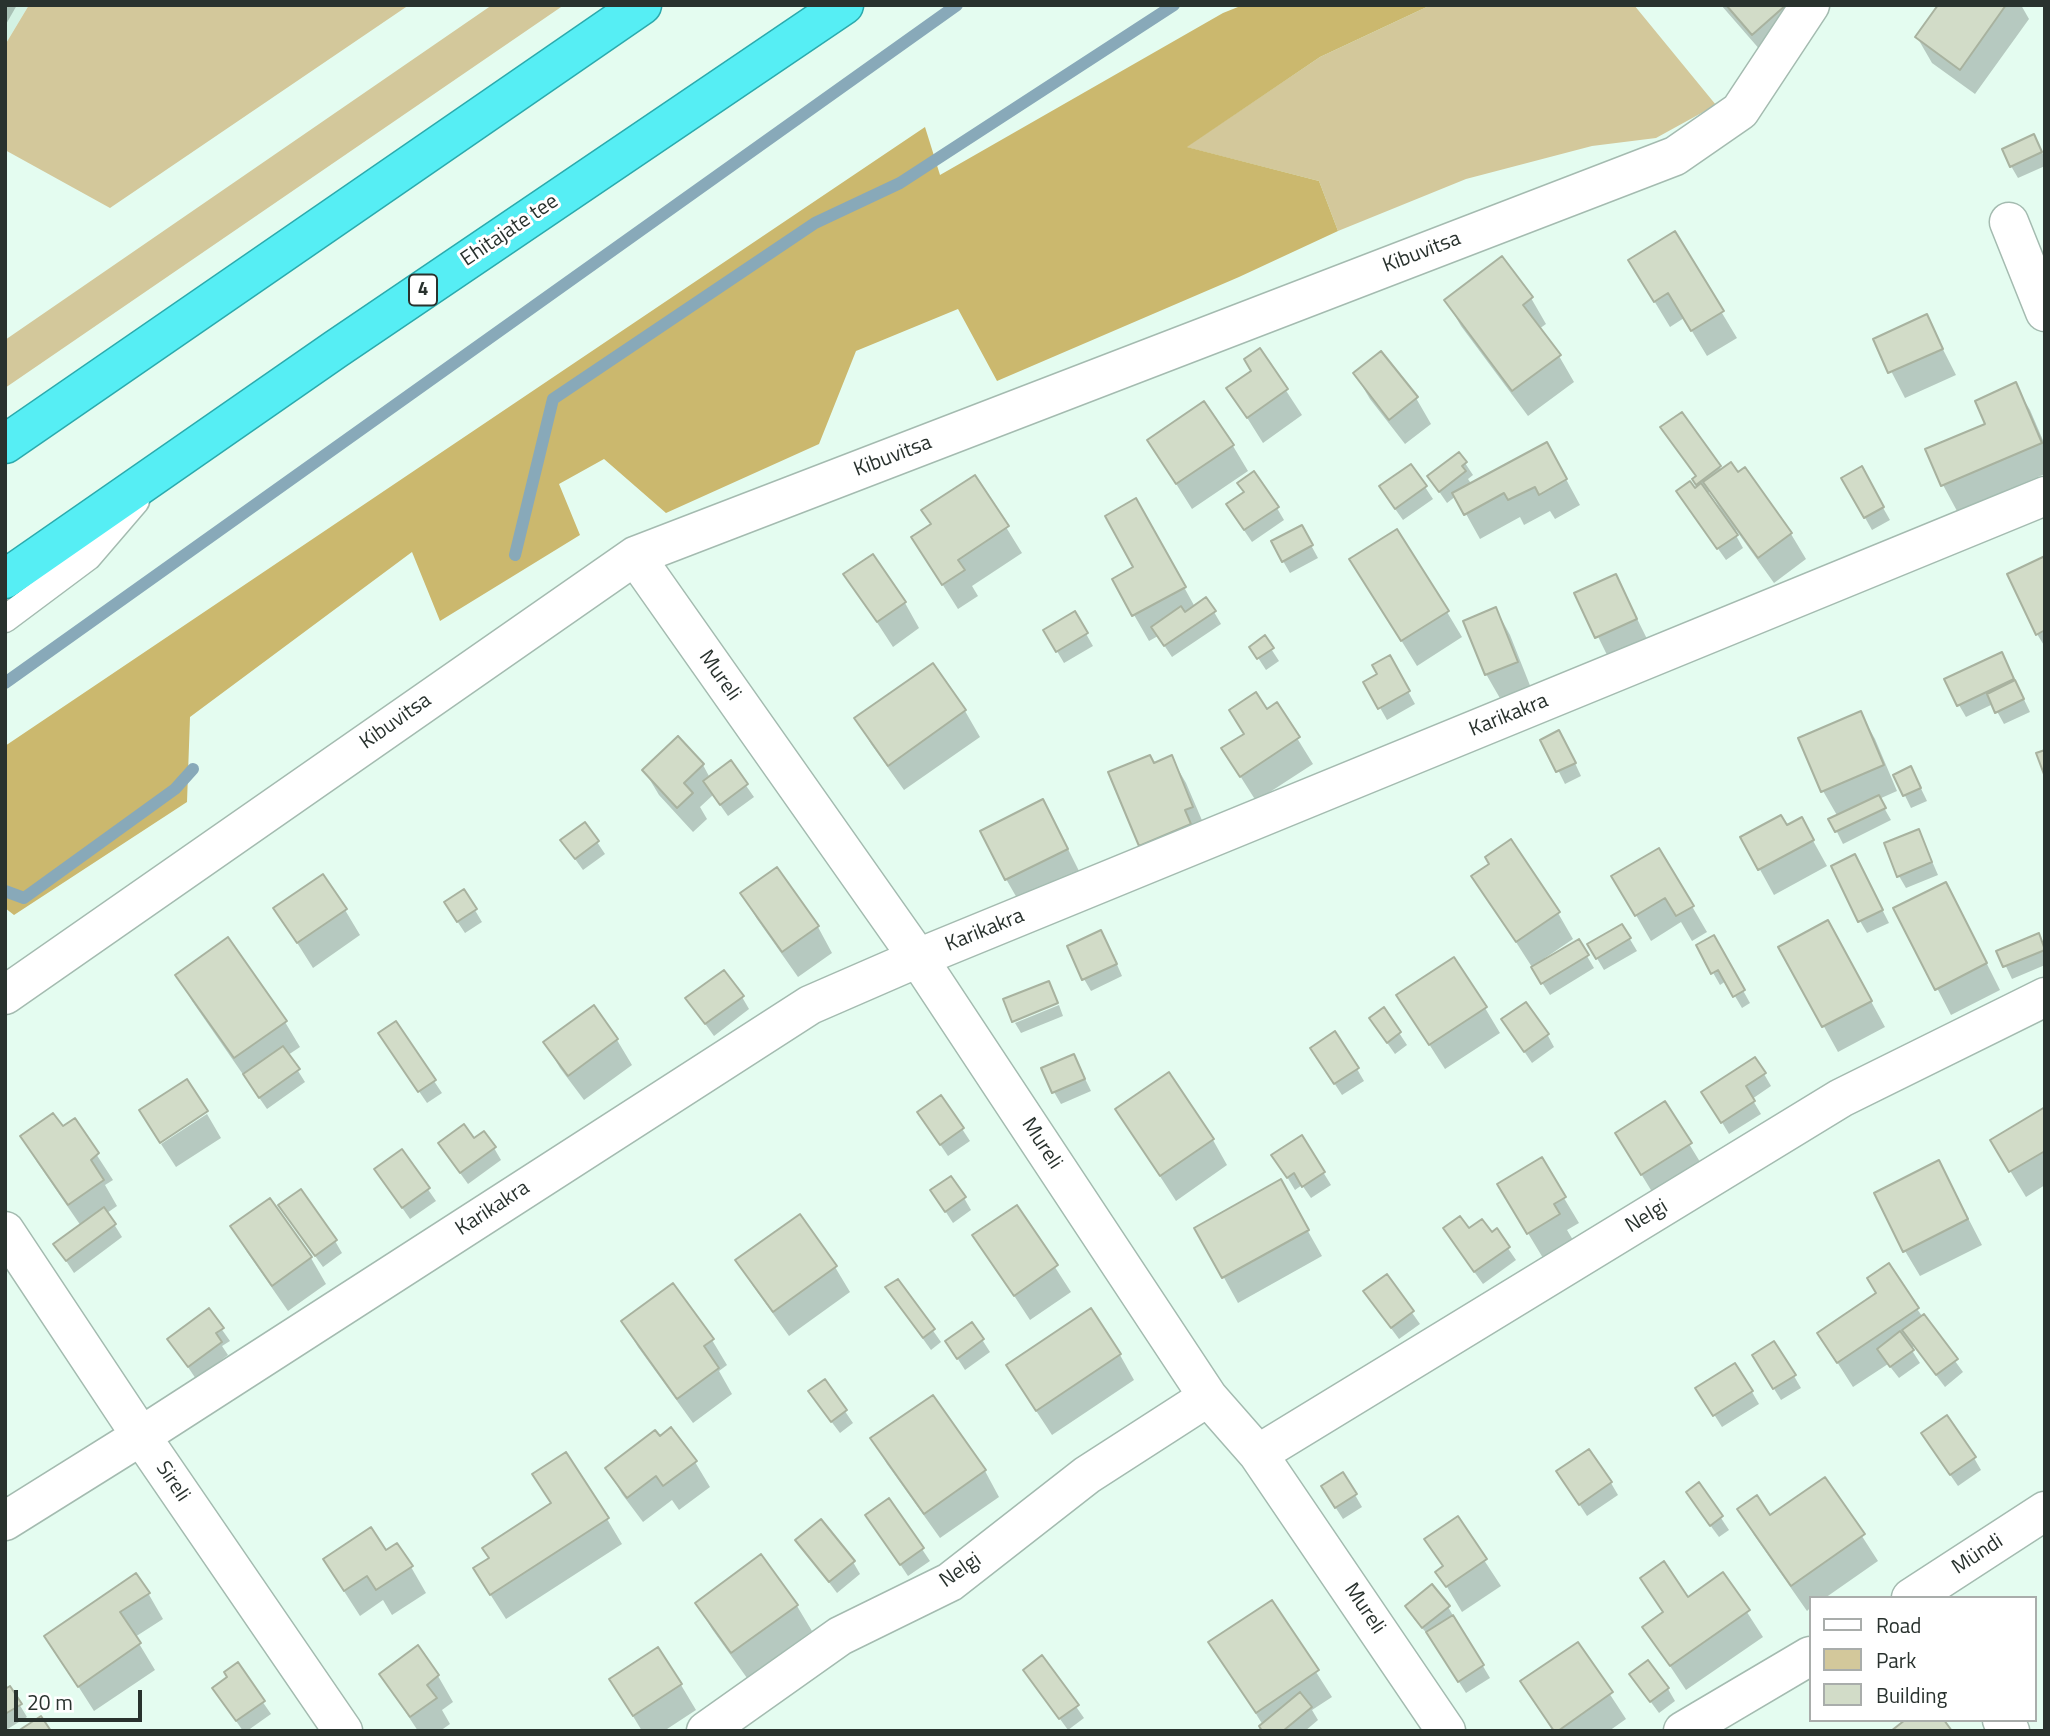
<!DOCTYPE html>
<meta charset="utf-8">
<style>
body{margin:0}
#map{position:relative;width:2050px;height:1736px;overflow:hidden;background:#e4fcf0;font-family:"Titillium Web",sans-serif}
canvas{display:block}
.frame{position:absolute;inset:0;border:7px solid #29322e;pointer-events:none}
.legend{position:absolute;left:1809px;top:1596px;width:228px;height:126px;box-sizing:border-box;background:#fff;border:2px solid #a9adab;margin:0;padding:9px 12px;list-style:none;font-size:21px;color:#29322e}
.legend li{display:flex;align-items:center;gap:14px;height:35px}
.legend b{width:35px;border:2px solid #a9adab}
.scale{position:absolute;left:14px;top:1690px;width:128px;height:32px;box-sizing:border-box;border:4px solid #29322e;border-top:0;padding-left:9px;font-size:21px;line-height:24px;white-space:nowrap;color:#29322e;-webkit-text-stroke:5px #fff;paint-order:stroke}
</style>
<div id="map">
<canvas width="2050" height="1736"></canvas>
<div class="frame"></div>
<ul class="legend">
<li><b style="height:9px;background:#fff"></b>Road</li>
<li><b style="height:19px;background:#d3c89b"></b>Park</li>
<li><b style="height:19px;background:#d2dcc8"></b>Building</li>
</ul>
<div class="scale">20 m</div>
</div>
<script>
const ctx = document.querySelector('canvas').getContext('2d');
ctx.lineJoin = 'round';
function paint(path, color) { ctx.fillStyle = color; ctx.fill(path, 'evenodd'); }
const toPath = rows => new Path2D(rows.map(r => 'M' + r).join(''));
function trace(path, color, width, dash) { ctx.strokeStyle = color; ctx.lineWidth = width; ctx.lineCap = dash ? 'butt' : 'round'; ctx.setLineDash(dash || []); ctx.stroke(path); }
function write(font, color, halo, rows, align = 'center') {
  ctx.font = font + ' "Titillium Web",sans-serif'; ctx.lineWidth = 6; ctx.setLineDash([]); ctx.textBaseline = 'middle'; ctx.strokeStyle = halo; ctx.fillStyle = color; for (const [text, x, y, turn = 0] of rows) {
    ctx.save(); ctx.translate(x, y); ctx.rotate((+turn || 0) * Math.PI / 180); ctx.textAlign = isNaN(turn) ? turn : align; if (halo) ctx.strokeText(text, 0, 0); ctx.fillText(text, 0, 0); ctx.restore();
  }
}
const built = toPath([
 [5,5,29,5,5,45]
]);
const green = toPath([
 [29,5,409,5,110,208,5,150,5,45],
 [492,5,564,5,5,388,5,340],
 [1431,5,1634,5,1716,105,1656,138,1592,146,1466,179,1338,231,1319,181,1186,147,1320,57]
]);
const forest = toPath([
 [1243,5,1431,5,1320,57,1187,147,1319,181,1338,231,1239,277,997,381,958,309,856,351,819,444,666,513,604,459,559,484,580,535,440,621,412,552,190,717,187,802,14,915,5,908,5,746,925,127,940,175,1223,13]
]);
const shadow = toPath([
 [5,5,17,5,5,26],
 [1721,5,1793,5,1768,59],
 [1941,5,2021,5,2029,19,1975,94,1932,63,1917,37],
 [2034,136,2045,158,2045,166,2018,178,2011,166],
 [1674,233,1737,338,1707,356,1684,318,1670,327,1645,286],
 [1531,298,1546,324,1539,329,1559,356,1574,382,1528,416,1461,326,1446,300],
 [1926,316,1956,375,1905,398,1875,340],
 [1260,351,1302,415,1263,443,1229,389,1253,372],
 [1355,374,1416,398,1431,424,1405,444,1370,399],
 [2015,385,2030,410,2045,445,2045,474,1957,511,1943,485,1927,450,1987,425],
 [1682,414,1722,471,1738,474,1745,469,1791,534,1806,559,1774,583,1736,530,1734,532,1743,548,1726,560,1678,492,1695,490,1699,488,1694,480,1698,478],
 [1710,491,1722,512,1720,513,1706,494],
 [1149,441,1233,446,1248,471,1192,509],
 [1459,454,1473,475,1468,479,1472,485,1561,470,1580,505,1555,519,1550,511,1524,525,1520,517,1480,539,1456,496,1447,503,1429,477],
 [1411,466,1433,499,1403,520,1388,499],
 [1861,469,1890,520,1872,530,1843,479],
 [975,477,1022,553,972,586,978,596,958,609,913,538,932,526],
 [1277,508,1284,520,1252,542,1235,517],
 [1150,526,1195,607,1214,612,1221,624,1172,657,1158,636,1149,641,1114,580,1135,568],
 [1301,527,1318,558,1290,573,1283,561],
 [2045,558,2045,647,2037,634],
 [846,575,905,603,919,628,893,647],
 [1616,576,1650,645,1611,663,1577,594],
 [1367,585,1447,612,1462,637,1417,666],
 [1496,609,1510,635,1531,688,1501,700,1486,674],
 [1074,613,1093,646,1064,663,1045,631],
 [1264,638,1279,661,1266,670,1251,647],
 [1389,657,1415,704,1387,720,1366,683,1380,675],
 [932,665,965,711,980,737,904,790,871,744,856,718],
 [2008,666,2030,712,2004,724,1993,704,1966,717,1959,705],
 [1276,704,1313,764,1256,801,1223,749,1245,735,1267,711],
 [1861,714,1875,739,1897,791,1879,799,1891,820,1843,844,1831,820,1838,817,1823,791],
 [678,739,703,765,710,778,730,763,754,797,728,816,713,795,700,807,707,819,693,832,659,795,644,770],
 [1543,740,1566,744,1581,776,1565,784],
 [1171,757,1186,783,1207,832,1155,871,1141,845,1110,773,1154,765],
 [1911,768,1927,801,1911,808,1895,775],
 [1801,819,1827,866,1774,895,1742,837,1786,828],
 [585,824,605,854,583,870,562,841],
 [1057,827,1081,875,1021,905,1006,879],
 [1919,831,1938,875,1906,888,1899,876],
 [1659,850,1707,932,1692,941,1681,922,1651,941,1614,877],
 [1861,868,1889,923,1867,933,1860,921],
 [777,870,818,927,832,953,798,977,757,919,742,894],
 [1474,877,1558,913,1573,939,1545,958,1546,960,1578,941,1594,968,1550,995],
 [464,892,482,922,465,933,453,915],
 [275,908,345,910,360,935,313,968],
 [1896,909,1960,910,2000,990,1951,1015],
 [1622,926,1637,951,1604,970,1589,945],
 [2038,935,2045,946,2045,965,2012,979,1999,952],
 [1713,937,1750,1003,1742,1008,1726,981,1720,985,1698,946],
 [1108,944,1122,976,1091,991,1084,979],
 [1780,947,1842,948,1885,1027,1838,1052],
 [177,975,285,1022,300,1047,288,1055,305,1082,267,1109,192,1001],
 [1398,996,1485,1008,1500,1033,1445,1069],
 [742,997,749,1009,714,1036,695,1010],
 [1059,1005,1063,1016,1021,1033,1015,1023],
 [593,1008,617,1040,632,1065,584,1100,560,1068,545,1043],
 [1384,1010,1407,1045,1395,1054,1378,1030],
 [395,1023,442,1093,427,1103,388,1046],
 [1511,1032,1547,1034,1554,1047,1532,1063],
 [1074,1056,1091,1091,1061,1104,1054,1092],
 [1319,1060,1357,1069,1364,1081,1342,1095],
 [1764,1074,1771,1086,1752,1099,1761,1114,1729,1134,1711,1104],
 [941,1097,970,1141,948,1156,926,1124],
 [1664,1103,1705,1170,1657,1200,1632,1159],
 [2045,1109,2045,1185,2026,1197,1992,1141],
 [1117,1110,1213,1140,1227,1165,1176,1201],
 [207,1114,221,1138,176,1167,161,1144],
 [74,1120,113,1180,105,1185,117,1206,107,1213,122,1237,74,1273,55,1244,81,1226,37,1162,22,1137,63,1128],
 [1302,1138,1331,1185,1311,1198,1302,1185,1295,1190,1281,1167],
 [474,1141,494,1148,501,1160,468,1184,447,1155],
 [402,1152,436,1201,410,1219,384,1182],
 [1541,1160,1579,1223,1567,1230,1573,1240,1543,1258,1514,1210],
 [1939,1162,1982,1245,1920,1276,1905,1251],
 [1280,1182,1322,1256,1238,1303,1197,1229],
 [964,1198,971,1210,953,1223,940,1203],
 [270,1200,311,1258,326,1284,288,1311,247,1252,232,1227],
 [1016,1207,1071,1292,1030,1320,975,1236],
 [287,1217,335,1241,342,1253,323,1267],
 [1469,1231,1491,1234,1496,1231,1516,1260,1483,1284,1452,1241],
 [738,1260,835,1267,850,1292,789,1336,753,1286],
 [1386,1276,1420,1324,1399,1339,1373,1304],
 [898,1281,941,1342,931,1350,895,1300],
 [1878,1294,1917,1309,1963,1372,1945,1387,1914,1346,1911,1349,1920,1363,1899,1378,1888,1364,1853,1387,1819,1334],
 [208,1310,230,1341,222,1346,228,1355,196,1379,169,1339],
 [623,1322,712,1340,727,1365,719,1371,732,1394,693,1423,638,1347],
 [972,1324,990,1352,965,1370,954,1353],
 [1120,1355,1134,1380,1052,1435,1023,1391],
 [1761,1368,1794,1376,1801,1388,1781,1400],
 [824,1381,853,1423,840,1433,818,1404],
 [1752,1392,1759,1404,1722,1427,1705,1400],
 [932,1397,985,1471,999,1497,940,1538,887,1464,872,1439],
 [1930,1446,1974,1458,1981,1470,1958,1486],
 [695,1462,710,1487,679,1510,672,1500,643,1522,622,1494,607,1468],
 [1825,1479,1878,1561,1825,1598,1810,1598,1810,1608,1807,1611,1754,1535,1739,1509,1770,1517],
 [1611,1483,1618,1495,1587,1516,1566,1484],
 [1699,1485,1729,1530,1719,1537,1695,1505],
 [1355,1495,1362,1507,1343,1519,1330,1499],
 [889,1500,930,1561,908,1576,875,1527],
 [552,1505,607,1519,622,1544,506,1619,490,1594,491,1559],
 [1457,1519,1501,1586,1462,1612,1438,1572,1444,1568,1427,1540],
 [797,1540,853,1562,860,1574,837,1593],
 [385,1553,411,1567,426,1593,392,1615,383,1600,360,1616,340,1585],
 [761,1557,797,1606,812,1631,747,1678,712,1629,697,1603],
 [1723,1575,1763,1637,1686,1690,1644,1627,1664,1614,1642,1579,1688,1599],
 [148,1593,163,1619,135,1637,155,1670,94,1711,46,1636],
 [1271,1602,1332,1697,1312,1710,1318,1720,1305,1731,1263,1731,1263,1725,1211,1643],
 [1407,1606,1448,1607,1490,1678,1466,1693,1431,1638,1414,1619],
 [1577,1644,1626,1719,1609,1731,1553,1731,1522,1682],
 [417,1648,438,1676,453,1702,442,1710,450,1724,440,1731,418,1731,381,1675],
 [1042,1658,1084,1718,1068,1730,1033,1682],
 [237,1665,271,1714,247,1731,243,1731,222,1701,229,1678],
 [1631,1675,1668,1689,1675,1701,1659,1713],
 [611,1680,681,1685,696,1710,664,1731,642,1731],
 [10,1689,27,1717,6,1730,5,1692]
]);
const stream = toPath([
 [515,555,553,399,815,223,900,183,1174,5],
 [5,683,957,5],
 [5,891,24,898,175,789,193,769]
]);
const building = toPath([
 [1726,5,1786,5,1752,35,1726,5],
 [1938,5,2006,5,1960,70,1915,37,1938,5],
 [2034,134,2042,152,2010,167,2002,149,2034,134],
 [1675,231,1724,311,1691,331,1668,293,1654,302,1628,260,1675,231],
 [1502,256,1533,297,1523,305,1561,355,1512,391,1444,300,1502,256],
 [1927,314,1943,349,1888,373,1873,339,1927,314],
 [1260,348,1288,389,1247,418,1226,388,1251,371,1244,359,1260,348],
 [1381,351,1418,397,1389,420,1353,373,1381,351],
 [2016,382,2042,443,1941,486,1925,449,1985,424,1975,401,2016,382],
 [1204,401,1234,445,1176,484,1147,440,1204,401],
 [1682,412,1721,466,1696,485,1692,479,1696,476,1660,427,1682,412],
 [1547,442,1567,479,1539,495,1535,487,1508,500,1504,493,1464,515,1452,493,1547,442],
 [1459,452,1467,462,1462,466,1466,471,1439,492,1427,476,1459,452],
 [1731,462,1738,472,1745,467,1792,533,1758,558,1703,482,1731,462],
 [1411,464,1427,486,1395,509,1379,486,1411,464],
 [1862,466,1884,507,1864,518,1841,478,1862,466],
 [1254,471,1279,507,1244,530,1226,504,1244,492,1237,483,1254,471],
 [975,475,1009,526,958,560,965,570,942,585,911,537,931,524,921,510,975,475],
 [1690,481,1695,488,1701,483,1738,535,1717,549,1676,491,1690,481],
 [1136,498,1186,587,1132,616,1112,579,1133,567,1105,516,1136,498],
 [1302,525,1313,545,1282,562,1271,541,1302,525],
 [1397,529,1449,611,1401,641,1349,559,1397,529],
 [873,554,906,602,877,622,843,574,873,554],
 [2045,556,2045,630,2036,635,2007,574,2045,556],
 [1616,574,1637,619,1595,638,1574,593,1616,574],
 [1206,597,1216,611,1164,646,1151,627,1181,606,1185,612,1206,597],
 [1496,607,1518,662,1485,675,1463,621,1496,607],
 [1075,611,1088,633,1056,652,1043,630,1075,611],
 [1265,635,1274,648,1257,659,1249,647,1265,635],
 [2002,652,2014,679,1957,706,1944,679,2002,652],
 [1390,655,1410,691,1378,709,1363,682,1377,674,1372,665,1390,655],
 [933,663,966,710,888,766,854,718,933,663],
 [2015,680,2024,699,1995,713,1987,694,2015,680],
 [1256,692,1267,709,1277,702,1300,737,1240,777,1221,748,1244,734,1229,710,1256,692],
 [1861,711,1884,765,1821,792,1798,738,1861,711],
 [1559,730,1576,763,1556,772,1540,740,1559,730],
 [678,736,704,764,684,783,693,793,677,808,642,770,678,736],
 [2045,750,2045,777,2036,753,2045,750],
 [1150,755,1154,763,1172,755,1193,807,1185,810,1191,824,1139,846,1108,772,1150,755],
 [731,760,748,784,720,805,703,781,731,760],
 [1911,766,1921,788,1903,796,1893,775,1911,766],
 [1879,795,1886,808,1835,832,1828,819,1879,795],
 [1043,799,1068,849,1005,880,980,831,1043,799],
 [1781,815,1787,825,1802,817,1814,840,1758,870,1740,837,1781,815],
 [585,822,599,841,575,859,560,840,585,822],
 [1919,829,1932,862,1897,877,1884,843,1919,829],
 [1511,839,1560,912,1516,942,1471,876,1489,864,1485,857,1511,839],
 [1659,848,1694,906,1676,916,1665,898,1635,916,1611,876,1659,848],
 [1855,854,1883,910,1858,922,1831,866,1855,854],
 [777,867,819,926,782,952,740,893,777,867],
 [323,874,347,909,297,943,273,908,323,874],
 [1946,882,1987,963,1935,990,1893,908,1946,882],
 [464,889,477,909,457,922,444,902,464,889],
 [1828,920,1872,1001,1822,1027,1778,947,1828,920],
 [1622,924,1631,938,1596,959,1587,944,1622,924],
 [1101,930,1117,964,1082,980,1067,946,1101,930],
 [2039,933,2045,950,2003,967,1996,951,2039,933],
 [1714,935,1745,990,1733,997,1718,970,1711,974,1696,945,1714,935],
 [228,937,287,1021,234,1058,175,975,228,937],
 [1579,939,1589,955,1541,984,1531,967,1579,939],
 [1454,957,1487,1007,1429,1045,1396,995,1454,957],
 [724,970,744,996,705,1024,685,998,724,970],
 [1049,981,1058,1003,1012,1022,1003,999,1049,981],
 [1526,1002,1549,1034,1524,1052,1501,1019,1526,1002],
 [594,1005,618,1039,568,1076,543,1042,594,1005],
 [1384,1007,1401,1032,1387,1043,1369,1018,1384,1007],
 [396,1021,436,1080,418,1092,378,1033,396,1021],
 [1335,1031,1359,1068,1334,1084,1310,1048,1335,1031],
 [283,1046,300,1069,259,1098,243,1074,283,1046],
 [1074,1054,1085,1079,1052,1093,1041,1068,1074,1054],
 [1755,1057,1766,1073,1746,1086,1755,1101,1721,1123,1701,1092,1755,1057],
 [1169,1072,1214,1139,1160,1176,1115,1109,1169,1072],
 [187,1079,208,1111,160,1143,139,1110,187,1079],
 [941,1095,964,1128,940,1145,917,1112,941,1095],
 [1665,1101,1692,1143,1641,1175,1615,1133,1665,1101],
 [2045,1107,2045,1151,2009,1172,1990,1140,2045,1107],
 [53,1113,63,1126,75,1118,99,1153,91,1160,104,1180,68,1205,20,1136,53,1113],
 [464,1124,474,1138,484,1131,496,1147,460,1173,438,1143,464,1124],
 [1302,1135,1325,1172,1302,1187,1294,1173,1287,1178,1271,1155,1302,1135],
 [402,1149,430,1188,402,1208,374,1169,402,1149],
 [1542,1157,1566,1197,1554,1204,1560,1214,1527,1234,1497,1184,1542,1157],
 [1939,1160,1968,1219,1903,1252,1874,1193,1939,1160],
 [951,1176,966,1197,945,1212,930,1190,951,1176],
 [1281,1179,1309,1230,1222,1278,1194,1228,1281,1179],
 [301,1189,337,1240,315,1256,278,1205,301,1189],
 [270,1198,312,1257,272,1286,230,1226,270,1198],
 [1017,1205,1058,1265,1014,1296,972,1235,1017,1205],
 [104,1207,116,1224,66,1261,53,1244,104,1207],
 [800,1214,837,1266,773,1312,735,1260,800,1214],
 [1460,1216,1469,1228,1482,1219,1492,1232,1497,1228,1510,1247,1474,1272,1443,1228,1460,1216],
 [1889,1263,1919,1308,1837,1363,1817,1333,1876,1293,1867,1278,1889,1263],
 [1387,1274,1414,1311,1391,1328,1363,1291,1387,1274],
 [898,1279,935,1329,923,1338,885,1287,898,1279],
 [673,1283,714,1339,704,1346,719,1368,677,1399,621,1321,673,1283],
 [209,1308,224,1328,216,1333,222,1342,188,1367,167,1339,209,1308],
 [1091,1308,1121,1354,1036,1411,1006,1365,1091,1308],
 [1924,1314,1958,1359,1936,1375,1902,1330,1924,1314],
 [972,1322,984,1339,957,1359,945,1341,972,1322],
 [1900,1331,1914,1350,1890,1367,1877,1349,1900,1331],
 [1774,1341,1796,1375,1773,1389,1752,1355,1774,1341],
 [1735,1363,1753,1391,1713,1416,1695,1388,1735,1363],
 [825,1379,847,1410,831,1422,808,1391,825,1379],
 [933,1395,986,1470,924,1514,870,1438,933,1395],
 [1947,1415,1976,1457,1950,1475,1921,1433,1947,1415],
 [671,1427,697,1461,663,1486,656,1476,627,1498,605,1468,655,1430,660,1436,671,1427],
 [1589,1449,1612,1482,1579,1505,1556,1471,1589,1449],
 [566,1452,609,1518,490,1595,473,1568,489,1558,482,1548,551,1503,532,1474,566,1452],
 [1343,1472,1357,1494,1335,1508,1321,1486,1343,1472],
 [1825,1477,1865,1534,1791,1586,1737,1509,1757,1495,1770,1515,1825,1477],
 [1699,1482,1723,1516,1710,1526,1686,1492,1699,1482],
 [889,1498,924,1548,900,1565,865,1515,889,1498],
 [1458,1516,1487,1559,1446,1587,1435,1572,1443,1566,1424,1539,1458,1516],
 [821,1519,855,1561,829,1582,795,1540,821,1519],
 [371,1527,386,1550,397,1543,413,1566,376,1590,367,1576,344,1591,323,1559,371,1527],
 [761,1554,798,1605,731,1653,695,1603,761,1554],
 [1664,1561,1688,1597,1723,1572,1750,1610,1670,1666,1642,1627,1663,1612,1640,1578,1664,1561],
 [136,1573,150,1593,120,1612,141,1643,78,1687,44,1636,136,1573],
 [1432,1584,1450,1606,1422,1628,1405,1606,1432,1584],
 [1272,1600,1319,1670,1256,1713,1208,1642,1272,1600],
 [1453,1615,1484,1665,1458,1682,1426,1632,1453,1615],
 [1578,1642,1613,1692,1558,1731,1554,1731,1520,1681,1578,1642],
 [418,1645,439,1675,427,1685,437,1698,410,1717,379,1674,418,1645],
 [658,1647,682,1684,633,1716,609,1679,658,1647],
 [1042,1655,1079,1705,1059,1719,1023,1670,1042,1655],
 [1648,1660,1669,1688,1650,1702,1629,1674,1648,1660],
 [238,1662,265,1701,236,1721,212,1688,227,1677,224,1672,238,1662],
 [10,1686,22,1704,5,1714,5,1689,10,1686],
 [1300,1692,1312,1707,1283,1731,1262,1731,1259,1726,1300,1692],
 [41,1716,51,1731,18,1731,41,1716],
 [1905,1720,1944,1720,1952,1731,1891,1731,1905,1720]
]);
const service = toPath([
 [5,619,88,557,136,501]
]);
const minor = toPath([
 [2009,222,2045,312],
 [635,556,918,958,1208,1397,1258,1454,1446,1731],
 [5,995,635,556,1675,156,1740,111,1810,5],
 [5,1231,141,1436,343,1731],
 [1258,1454,1841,1098,2045,997],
 [5,1521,141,1436,810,1005,918,958,2045,496],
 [1911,1598,2045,1511],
 [2002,1720,2010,1731],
 [706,1731,840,1636,950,1582,1087,1475,1208,1397],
 [1683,1731,1810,1656]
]);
const trunk = toPath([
 [5,444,642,5],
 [5,579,336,349,844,5]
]);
const shields = [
 [423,290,28]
];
const shieldNames = [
 ["4",423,290]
];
const streetNames = [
 ["Ehitajate tee",510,231,-34],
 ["Kibuvitsa",1422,253,-21],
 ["Kibuvitsa",893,457,-21],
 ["Mureli",719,676,55],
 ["Karikakra",1509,716,-22],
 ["Kibuvitsa",396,722,-35],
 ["Karikakra",985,931,-22],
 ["Mureli",1041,1144,57],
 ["Karikakra",493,1209,-33],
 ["Nelgi",1647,1217,-31],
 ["Sireli",172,1482,56],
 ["Mündi",1978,1555,-33],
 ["Nelgi",961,1571,-35],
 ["Mureli",1364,1609,56]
];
paint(built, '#d3f2e3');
paint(green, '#d3c89b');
paint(forest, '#cbb86e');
paint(shadow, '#0003');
trace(stream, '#88a9b9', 12);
paint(building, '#d2dcc8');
trace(building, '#a8b29f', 2);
trace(service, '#a4bbb0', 29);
trace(minor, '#a4bbb0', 41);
trace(trunk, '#2baaad', 41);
trace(service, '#fff', 26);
trace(minor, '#fff', 38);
trace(trunk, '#56eef4', 38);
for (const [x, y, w] of shields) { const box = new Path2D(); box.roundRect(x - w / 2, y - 15.5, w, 31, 5); ctx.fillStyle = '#fff'; ctx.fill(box); trace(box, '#29322e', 2); }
write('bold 19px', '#29322e', null, shieldNames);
write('21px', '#29322e', '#fff', streetNames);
</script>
